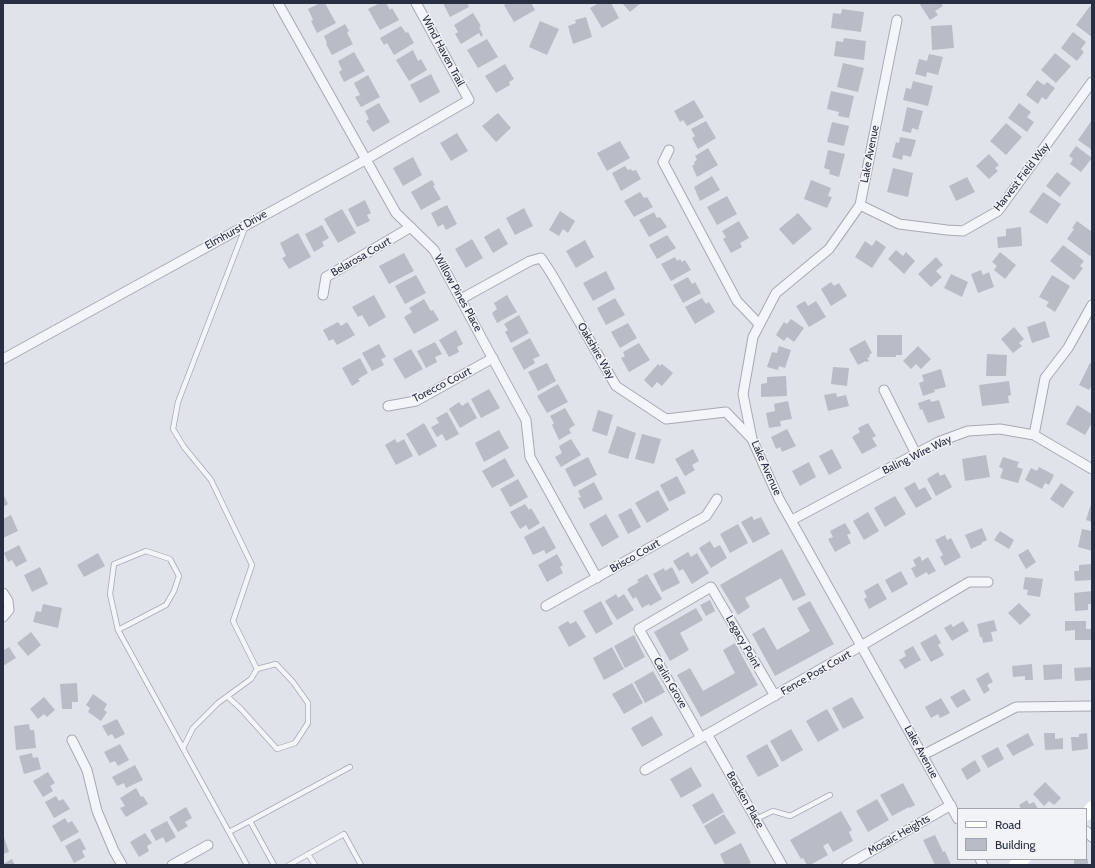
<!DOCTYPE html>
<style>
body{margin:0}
#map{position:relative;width:1095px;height:868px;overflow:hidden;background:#e1e3ea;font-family:Cabin,sans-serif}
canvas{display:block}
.frame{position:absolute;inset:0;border:4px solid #292f42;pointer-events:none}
.legend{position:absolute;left:957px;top:808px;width:130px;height:52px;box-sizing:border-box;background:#f1f3f7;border:1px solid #a1a5af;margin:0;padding:5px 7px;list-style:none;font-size:12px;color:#292f42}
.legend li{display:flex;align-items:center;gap:8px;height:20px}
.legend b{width:20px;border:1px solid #a1a5af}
</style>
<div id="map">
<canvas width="1095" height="868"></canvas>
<div class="frame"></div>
<ul class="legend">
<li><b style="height:5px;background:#fff"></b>Road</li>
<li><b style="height:11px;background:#b8bcc7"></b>Building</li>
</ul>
</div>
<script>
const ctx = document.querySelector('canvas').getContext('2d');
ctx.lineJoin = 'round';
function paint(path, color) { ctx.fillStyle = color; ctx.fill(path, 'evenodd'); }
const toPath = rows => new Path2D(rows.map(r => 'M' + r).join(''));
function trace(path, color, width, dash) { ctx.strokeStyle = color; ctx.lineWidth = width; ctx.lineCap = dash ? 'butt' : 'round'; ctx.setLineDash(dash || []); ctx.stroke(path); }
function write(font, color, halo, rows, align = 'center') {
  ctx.font = font + ' Cabin,sans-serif'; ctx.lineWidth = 3; ctx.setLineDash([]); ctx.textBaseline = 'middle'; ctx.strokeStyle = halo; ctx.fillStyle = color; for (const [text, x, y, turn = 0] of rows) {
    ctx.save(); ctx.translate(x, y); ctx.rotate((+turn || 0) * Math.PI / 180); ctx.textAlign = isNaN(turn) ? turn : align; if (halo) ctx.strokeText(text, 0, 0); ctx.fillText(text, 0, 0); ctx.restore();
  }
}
const building = toPath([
 [320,3,325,3,336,23,317,33,311,21,313,20,308,9],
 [380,3,386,3,390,10,392,8,399,20,380,30,368,9],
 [443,3,467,3,469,7,450,17],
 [507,3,531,3,535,10,514,22,504,5],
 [599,3,611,3,619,18,602,28,590,8],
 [622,3,641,3,630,12],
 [919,3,941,3,943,6,935,11,938,15,930,20],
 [1090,6,1092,7,1092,37,1076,25],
 [842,9,864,12,861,32,831,28,833,13,841,14],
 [473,13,481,26,479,27,483,35,481,37,479,33,461,44,455,34,458,32,454,25],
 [586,17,592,37,573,44,568,26,576,23,575,20],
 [540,21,559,29,547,55,529,47],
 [345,24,349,31,347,33,353,44,332,55,326,44,327,43,324,36],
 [952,25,954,48,932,50,931,26],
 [401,26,406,33,408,32,414,43,394,55,387,43,384,45,380,38],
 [1073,32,1086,42,1081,49,1084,52,1077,61,1061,48],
 [844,38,866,41,864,60,834,56,836,41,843,42],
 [487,39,498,57,478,68,467,50],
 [413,50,418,61,421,59,427,70,409,81,396,60],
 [354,52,365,71,344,82,339,72,342,70,338,61],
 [1055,53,1071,66,1056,83,1041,70],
 [929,54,943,57,938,75,927,72,926,77,915,74,919,59,927,61],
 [843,63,864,68,858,92,837,87],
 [505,64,514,79,509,82,510,85,496,93,485,76],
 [431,74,440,92,420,103,410,85],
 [368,75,380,97,361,107,355,97,360,95,354,83],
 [1037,80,1044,85,1047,82,1055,88,1046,100,1042,97,1038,104,1026,95],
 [913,81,933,86,928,106,903,100,906,88,911,89],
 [831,91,854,96,849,118,838,116,839,112,827,109],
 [694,100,704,117,687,126,683,120,680,122,674,111],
 [379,103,390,122,373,132,366,121,369,119,365,111],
 [1019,103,1031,112,1027,117,1034,122,1027,132,1008,118],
 [907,107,923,111,918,130,912,128,911,133,902,131],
 [498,113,511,128,496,142,482,126],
 [1092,120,1092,150,1078,140],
 [706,121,716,138,698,149,692,138,695,136,691,129],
 [832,122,849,126,844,146,827,142],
 [1006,123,1022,137,1006,155,990,141],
 [457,133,468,151,451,161,440,143],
 [900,137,916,140,911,157,903,155,902,160,892,157,896,142,899,143],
 [620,141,630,158,607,171,597,153],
 [1076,146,1092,158,1081,172,1070,164,1073,159,1069,156],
 [708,148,718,165,697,177,692,166,695,164,694,162,697,160,695,156],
 [828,150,845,154,839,177,829,174,830,170,824,168],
 [989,154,999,165,995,168,998,171,989,179,976,166],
 [413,157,422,175,403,186,393,168],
 [625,166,628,170,631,169,632,171,636,170,641,179,621,191,612,173],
 [893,168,913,173,908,197,887,192],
 [1057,172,1071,183,1060,197,1046,186],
 [712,176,720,190,700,201,694,187],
 [967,177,975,192,956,201,949,186],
 [432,180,435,185,433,186,441,199,421,210,411,192],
 [811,180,831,188,828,196,832,197,827,208,804,199],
 [640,192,644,198,647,197,653,207,634,217,624,201],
 [1043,192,1061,204,1047,224,1029,212],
 [727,196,737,214,717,225,707,207],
 [365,200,371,213,367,215,370,221,357,227,348,209],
 [447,205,457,224,446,230,443,224,438,227,431,213],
 [524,208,533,226,515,235,506,218],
 [342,209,356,233,338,243,324,219],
 [560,211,575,221,568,233,563,229,559,236,549,230],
 [654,212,657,218,660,217,667,227,649,237,639,220],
 [798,213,812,229,793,245,779,229],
 [739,221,749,238,740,243,742,247,731,253,723,239,726,237,722,231],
 [1077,221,1092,232,1092,254,1090,256,1067,239,1074,229,1072,228],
 [322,225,329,238,322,242,324,246,314,252,305,234],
 [1021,227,1022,246,998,248,997,237,1006,236,1006,229],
 [499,228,508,244,493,253,484,237],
 [298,233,311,257,289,269,282,258,286,256,280,243],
 [667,235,676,248,657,259,649,245],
 [472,239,483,258,466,268,455,249],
 [585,240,594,257,576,268,566,251],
 [876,240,886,247,872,268,855,257,865,241,872,246],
 [1063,245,1084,261,1080,266,1083,268,1074,280,1050,261],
 [896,250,903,256,906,252,915,261,904,274,888,259],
 [1000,252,1016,265,1005,279,994,270,997,266,992,262],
 [404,253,414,271,389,284,379,266],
 [675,257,677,261,680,259,682,262,685,260,691,270,671,281,661,264],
 [936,257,943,265,936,271,942,277,931,287,918,274],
 [981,270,983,275,989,272,994,287,978,293,971,274],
 [606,271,615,289,593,301,583,283],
 [951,274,968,282,962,297,944,288],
 [416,275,426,293,405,304,395,286],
 [1052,275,1070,286,1055,312,1046,306,1049,302,1039,297],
 [688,277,692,284,695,282,701,293,683,303,673,285],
 [831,282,834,286,839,283,847,296,831,306,821,289],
 [374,295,386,317,369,327,362,315,358,317,352,307],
 [507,295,517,312,497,323,492,313,497,309,494,303],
 [615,298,625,315,606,325,597,308],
 [702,298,706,304,709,302,715,312,695,324,685,307],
 [424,299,431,311,433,310,439,320,414,334,404,317,412,312,409,308],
 [805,301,808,306,816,301,826,317,809,327,796,306],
 [519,315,529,333,511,343,505,332,508,330,504,324],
 [791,319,804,328,794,342,787,337,784,341,776,335,784,322,787,324],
 [1045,321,1050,337,1032,343,1027,327],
 [338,322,341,326,347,322,355,335,337,345,333,339,329,341,323,330],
 [628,323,637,338,620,348,611,332],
 [1014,327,1024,339,1019,343,1022,346,1013,353,1001,339],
 [456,330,463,344,457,347,459,352,449,357,439,340],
 [877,335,902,335,902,355,896,355,896,357,877,357],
 [530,338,540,356,533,359,535,363,524,370,512,348],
 [865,340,872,353,869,355,870,357,867,358,869,361,866,362,866,361,858,365,849,349],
 [435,342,442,354,435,357,437,362,426,368,417,351],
 [639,343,650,360,629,372,621,358,625,356,623,352],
 [379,344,386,357,381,359,384,365,372,371,362,353],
 [779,346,791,350,785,368,779,366,778,370,767,367,772,352,777,353],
 [918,346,931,359,921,369,916,364,911,369,903,361],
 [411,349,423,369,405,379,393,359],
 [987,354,1007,355,1006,376,986,376],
 [360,358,368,373,358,379,360,381,352,386,342,368],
 [547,363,556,381,538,391,528,372],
 [1090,363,1092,364,1092,385,1089,390,1079,385],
 [658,364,660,366,662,364,673,373,662,386,657,382,652,388,644,380],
 [833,367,849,368,847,386,831,384],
 [941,369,946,387,934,390,935,392,923,396,919,383,924,381,922,375],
 [786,376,787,396,761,397,761,384,767,383,767,377],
 [1009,381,1011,395,1008,396,1009,403,982,406,979,385],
 [558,384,568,402,547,413,537,396],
 [489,389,500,408,481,418,471,399],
 [836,393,837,397,846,395,849,406,828,411,824,395],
 [930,399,931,402,939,400,945,418,928,423,922,409,920,410,918,403],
 [788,401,792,419,780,421,781,426,769,428,766,413,775,411,774,404],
 [459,402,462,406,468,402,477,418,460,428,449,409],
 [1077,405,1092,414,1092,423,1085,435,1066,424],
 [565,408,575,425,569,429,571,433,559,440,552,425,554,423,550,416],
 [598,410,613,415,607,436,592,431],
 [447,412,459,434,446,441,442,434,437,437,431,427,439,423,436,418],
 [424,423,437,446,419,456,406,434],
 [868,423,876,436,872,438,877,446,862,454,852,437,860,432,858,428],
 [617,426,636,433,628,459,608,453],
 [787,429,796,446,782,452,780,447,776,449,771,437],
 [499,430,509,448,484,462,475,443],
 [642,434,661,439,654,464,635,459],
 [395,439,397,443,404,439,413,456,396,465,385,445],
 [571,439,581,455,561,467,555,457,562,453,559,446],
 [693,449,699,461,692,465,695,470,685,476,675,459],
 [832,449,842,468,829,475,819,456],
 [986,455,990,477,965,481,962,459],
 [588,457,597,475,574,487,565,469],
 [1003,457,1019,462,1017,467,1023,469,1018,483,1000,478,1003,469,999,467],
 [505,458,515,476,492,488,482,471],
 [809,462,816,477,800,486,792,471],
 [1039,467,1054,475,1049,485,1045,483,1042,489,1025,480,1031,468,1037,471],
 [938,472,940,476,945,474,952,487,936,496,927,479],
 [677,476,686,493,669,502,660,485],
 [518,479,528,497,510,507,500,489],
 [594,482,603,499,584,509,578,498,581,497,578,491],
 [915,482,919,490,925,487,932,499,916,508,904,488],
 [1061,483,1074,492,1063,508,1050,499],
 [658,490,669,510,647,523,635,503],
 [3,494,8,504,3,507],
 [895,496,906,514,885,527,874,508],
 [1092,501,1092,522,1086,520],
 [525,504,529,510,531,508,540,523,529,530,526,525,520,529,510,512],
 [631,508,641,527,628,534,618,515],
 [868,512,879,531,864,540,853,521],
 [606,514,619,537,602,547,589,524],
 [11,515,18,531,3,538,3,519],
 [752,516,754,520,761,517,770,534,753,543,741,522],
 [845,523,851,533,847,535,851,543,835,552,828,539,833,537,830,531],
 [738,524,748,543,730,553,720,534],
 [544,526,556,548,546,554,544,550,533,555,524,537],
 [982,528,987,540,981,543,982,544,971,549,965,535],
 [1082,529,1092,531,1092,551,1078,547],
 [1000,531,1014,540,1009,549,994,540],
 [945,535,947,540,951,538,961,557,945,566,940,557,943,555,935,540],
 [710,541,714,548,720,545,727,558,711,568,699,548],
 [19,545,27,561,16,567,12,560,8,562,4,553],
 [782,549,806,595,793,601,781,578,745,598,750,607,738,615,720,585],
 [1028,549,1036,562,1026,569,1018,555],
 [688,552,691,557,697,553,709,573,692,584,683,569,679,571,673,561],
 [98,553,105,566,84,577,77,565],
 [557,554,563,565,560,567,563,573,547,582,538,565],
 [920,556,922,561,928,557,936,571,928,575,927,572,916,578,911,568,916,566,913,560],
 [1092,564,1092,580,1075,581,1074,571,1079,571,1079,565],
 [40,567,48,584,32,592,24,575],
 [672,567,680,583,662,592,653,574,664,568,665,571],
 [901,571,908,584,892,593,885,580],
 [647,574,662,599,650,606,649,604,642,608,636,597,633,599,627,589,639,582,637,580],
 [1025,577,1043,579,1040,597,1027,595,1028,590,1023,589],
 [878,583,887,599,869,609,864,599,867,597,864,591],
 [1092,591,1092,604,1088,604,1088,610,1075,611,1074,593],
 [616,594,618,598,624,594,634,610,617,620,605,601],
 [710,600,715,611,706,616,700,605],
 [601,601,613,624,596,634,583,611],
 [810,601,834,644,775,676,752,634,764,627,777,650,810,631,797,608],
 [1019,603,1031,615,1020,625,1008,613],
 [43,604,62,608,58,628,33,622,36,611,41,612],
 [696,608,703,620,680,633,689,650,670,661,654,632],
 [994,620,997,631,991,632,993,641,983,643,982,637,980,637,977,624],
 [568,621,570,624,576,621,586,637,569,647,558,627],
 [963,621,969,631,952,641,944,628,951,624,953,627],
 [1065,621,1086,621,1086,629,1092,629,1092,640,1075,640,1075,630,1065,631],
 [31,632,41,645,28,656,17,643],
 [936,634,941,643,938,645,944,655,931,662,920,643],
 [634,635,645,657,625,668,614,646],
 [735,643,758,685,701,717,677,675,690,668,703,691,735,673,723,650],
 [913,646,921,660,905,669,899,660,906,656,904,651],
 [9,647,16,658,3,666,3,648,4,650],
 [612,647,624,669,604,680,593,658],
 [1032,664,1033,680,1025,680,1025,676,1013,677,1012,666],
 [1062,664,1062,679,1044,680,1043,665],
 [1091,667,1092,680,1075,681,1074,668],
 [653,671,665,692,645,703,634,682],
 [988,672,993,682,987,685,990,690,984,694,976,679],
 [77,683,78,702,72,702,72,709,62,709,60,684],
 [632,683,643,703,624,714,612,694],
 [964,689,971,700,957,708,950,697],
 [93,694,107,704,104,710,107,712,101,721,88,712,90,708,86,705],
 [44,697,55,710,47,717,44,714,38,719,30,709],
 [852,697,864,718,843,729,832,708],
 [941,698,950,713,940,718,938,714,931,718,925,707],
 [827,709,839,730,818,742,806,721],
 [652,716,663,735,642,747,631,728],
 [117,719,125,734,115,739,112,734,108,736,102,726],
 [29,724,30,730,34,730,36,748,16,750,14,726],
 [791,729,803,750,782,762,770,741],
 [1028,733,1034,745,1013,756,1006,745],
 [1044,733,1055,733,1055,739,1063,738,1063,749,1045,750],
 [1087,733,1088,749,1072,751,1071,737,1079,737,1079,734],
 [120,744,129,760,118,766,115,761,110,763,104,752],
 [767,744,779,766,758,777,746,756],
 [998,747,1004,759,988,768,981,756],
 [32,753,33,758,38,757,41,769,24,774,19,756],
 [975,760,981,771,967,780,961,769],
 [135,765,143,780,126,788,124,783,117,786,112,777],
 [691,767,702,786,681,798,670,779],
 [48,772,55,783,50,786,53,791,43,797,33,781],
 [1045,782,1061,798,1054,805,1049,801,1044,806,1033,794],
 [903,783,915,805,909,808,909,807,892,816,880,795],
 [136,788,141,797,143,796,148,804,126,817,120,808,125,806,120,798],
 [713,793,724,812,703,824,692,805],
 [56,796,59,801,63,799,70,809,54,818,45,802],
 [877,799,889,820,868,832,856,811],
 [1027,800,1029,804,1034,802,1038,809,1021,809,1019,805],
 [186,807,192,818,185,822,188,826,178,832,169,817],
 [841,811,852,830,849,832,853,841,833,852,828,843,823,846,828,855,810,865,807,865,803,858,801,859,790,840],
 [724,814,736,833,715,845,704,826],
 [65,818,68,823,72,821,79,832,61,842,52,826],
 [167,821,176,837,166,843,163,837,156,841,150,830],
 [145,833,152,843,147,846,149,851,139,857,130,842],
 [3,834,9,852,3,854],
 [935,835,943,852,945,851,951,865,935,865,923,840],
 [80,838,86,849,82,851,85,857,74,863,65,846],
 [741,843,751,863,747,865,725,865,720,854],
 [12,859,15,865,3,865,3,864],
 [1088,859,1088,865,1074,865,1074,860]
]);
const lane = toPath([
 [245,228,178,402,173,429,184,447,211,480,252,565,233,621,257,669],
 [118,630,166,605,174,591,179,576,170,559,146,551,114,564,110,594,118,630,247,865],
 [183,748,193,728,218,703,251,679,257,669,276,664,293,682,308,703,308,723,295,743,277,749,241,709,228,697],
 [756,819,773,811,790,816,830,795],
 [250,821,350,767],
 [229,832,250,821,274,865],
 [308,854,315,865],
 [289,865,344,834,361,865]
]);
const street = toPath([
 [278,3,396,213,434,250,526,420,530,457,597,578],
 [897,20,860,205,829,249,776,293,753,337,743,394,752,439,779,499,958,819],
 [669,150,663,162,737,301,759,324],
 [860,205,899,224,947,230,963,231,998,211,1092,82],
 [323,295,326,277,411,227],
 [461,299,530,261,541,258,551,273,616,386,666,419,726,412,752,439],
 [3,359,365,160,469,100,416,3],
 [884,390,916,454],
 [388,406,416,401,493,358],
 [1034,435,1045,378,1068,348,1092,305],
 [792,520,938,442,968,431,1000,429,1034,435,1092,469],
 [3,593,8,601,9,610,3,617],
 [546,606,706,516,717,499],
 [707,734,782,865],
 [701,738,639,629,711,587,775,696],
 [72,740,87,770,97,811,114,851,122,865],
 [923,755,1016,707,1092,706],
 [645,770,861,646,969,582,988,582],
 [1086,831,1092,837],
 [980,859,983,865],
 [172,865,208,845],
 [847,865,951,805]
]);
const secondary = toPath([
 [1086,815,1092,807],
 [1015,865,1024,859]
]);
const streetNames = [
 ["Wind Haven Trail",443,51,62],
 ["Lake Avenue",870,154,-79],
 ["Harvest Field Way",1022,177,-52],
 ["Elmhurst Drive",236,230,-29],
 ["Belarosa Court",361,257,-30],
 ["Willow Pines Place",458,293,61],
 ["Oakshire Way",596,351,60],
 ["Torecco Court",442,385,-27],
 ["Baling Wire Way",917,455,-26],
 ["Lake Avenue",766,468,66],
 ["Brisco Court",635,556,-30],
 ["Legacy Point",743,642,60],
 ["Fence Post Court",816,673,-30],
 ["Carlin Grove",670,683,60],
 ["Lake Avenue",921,752,61],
 ["Bracken Place",745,800,60],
 ["Mosaic Heights",899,835,-30]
];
paint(building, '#b8bcc7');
trace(lane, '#a6a9b4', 6);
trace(street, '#a6a9b4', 11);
trace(lane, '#f4f5f8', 4.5);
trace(street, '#f4f5f8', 9);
trace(secondary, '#fff', 12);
write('11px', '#292f42', '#f1f3f7', streetNames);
</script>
